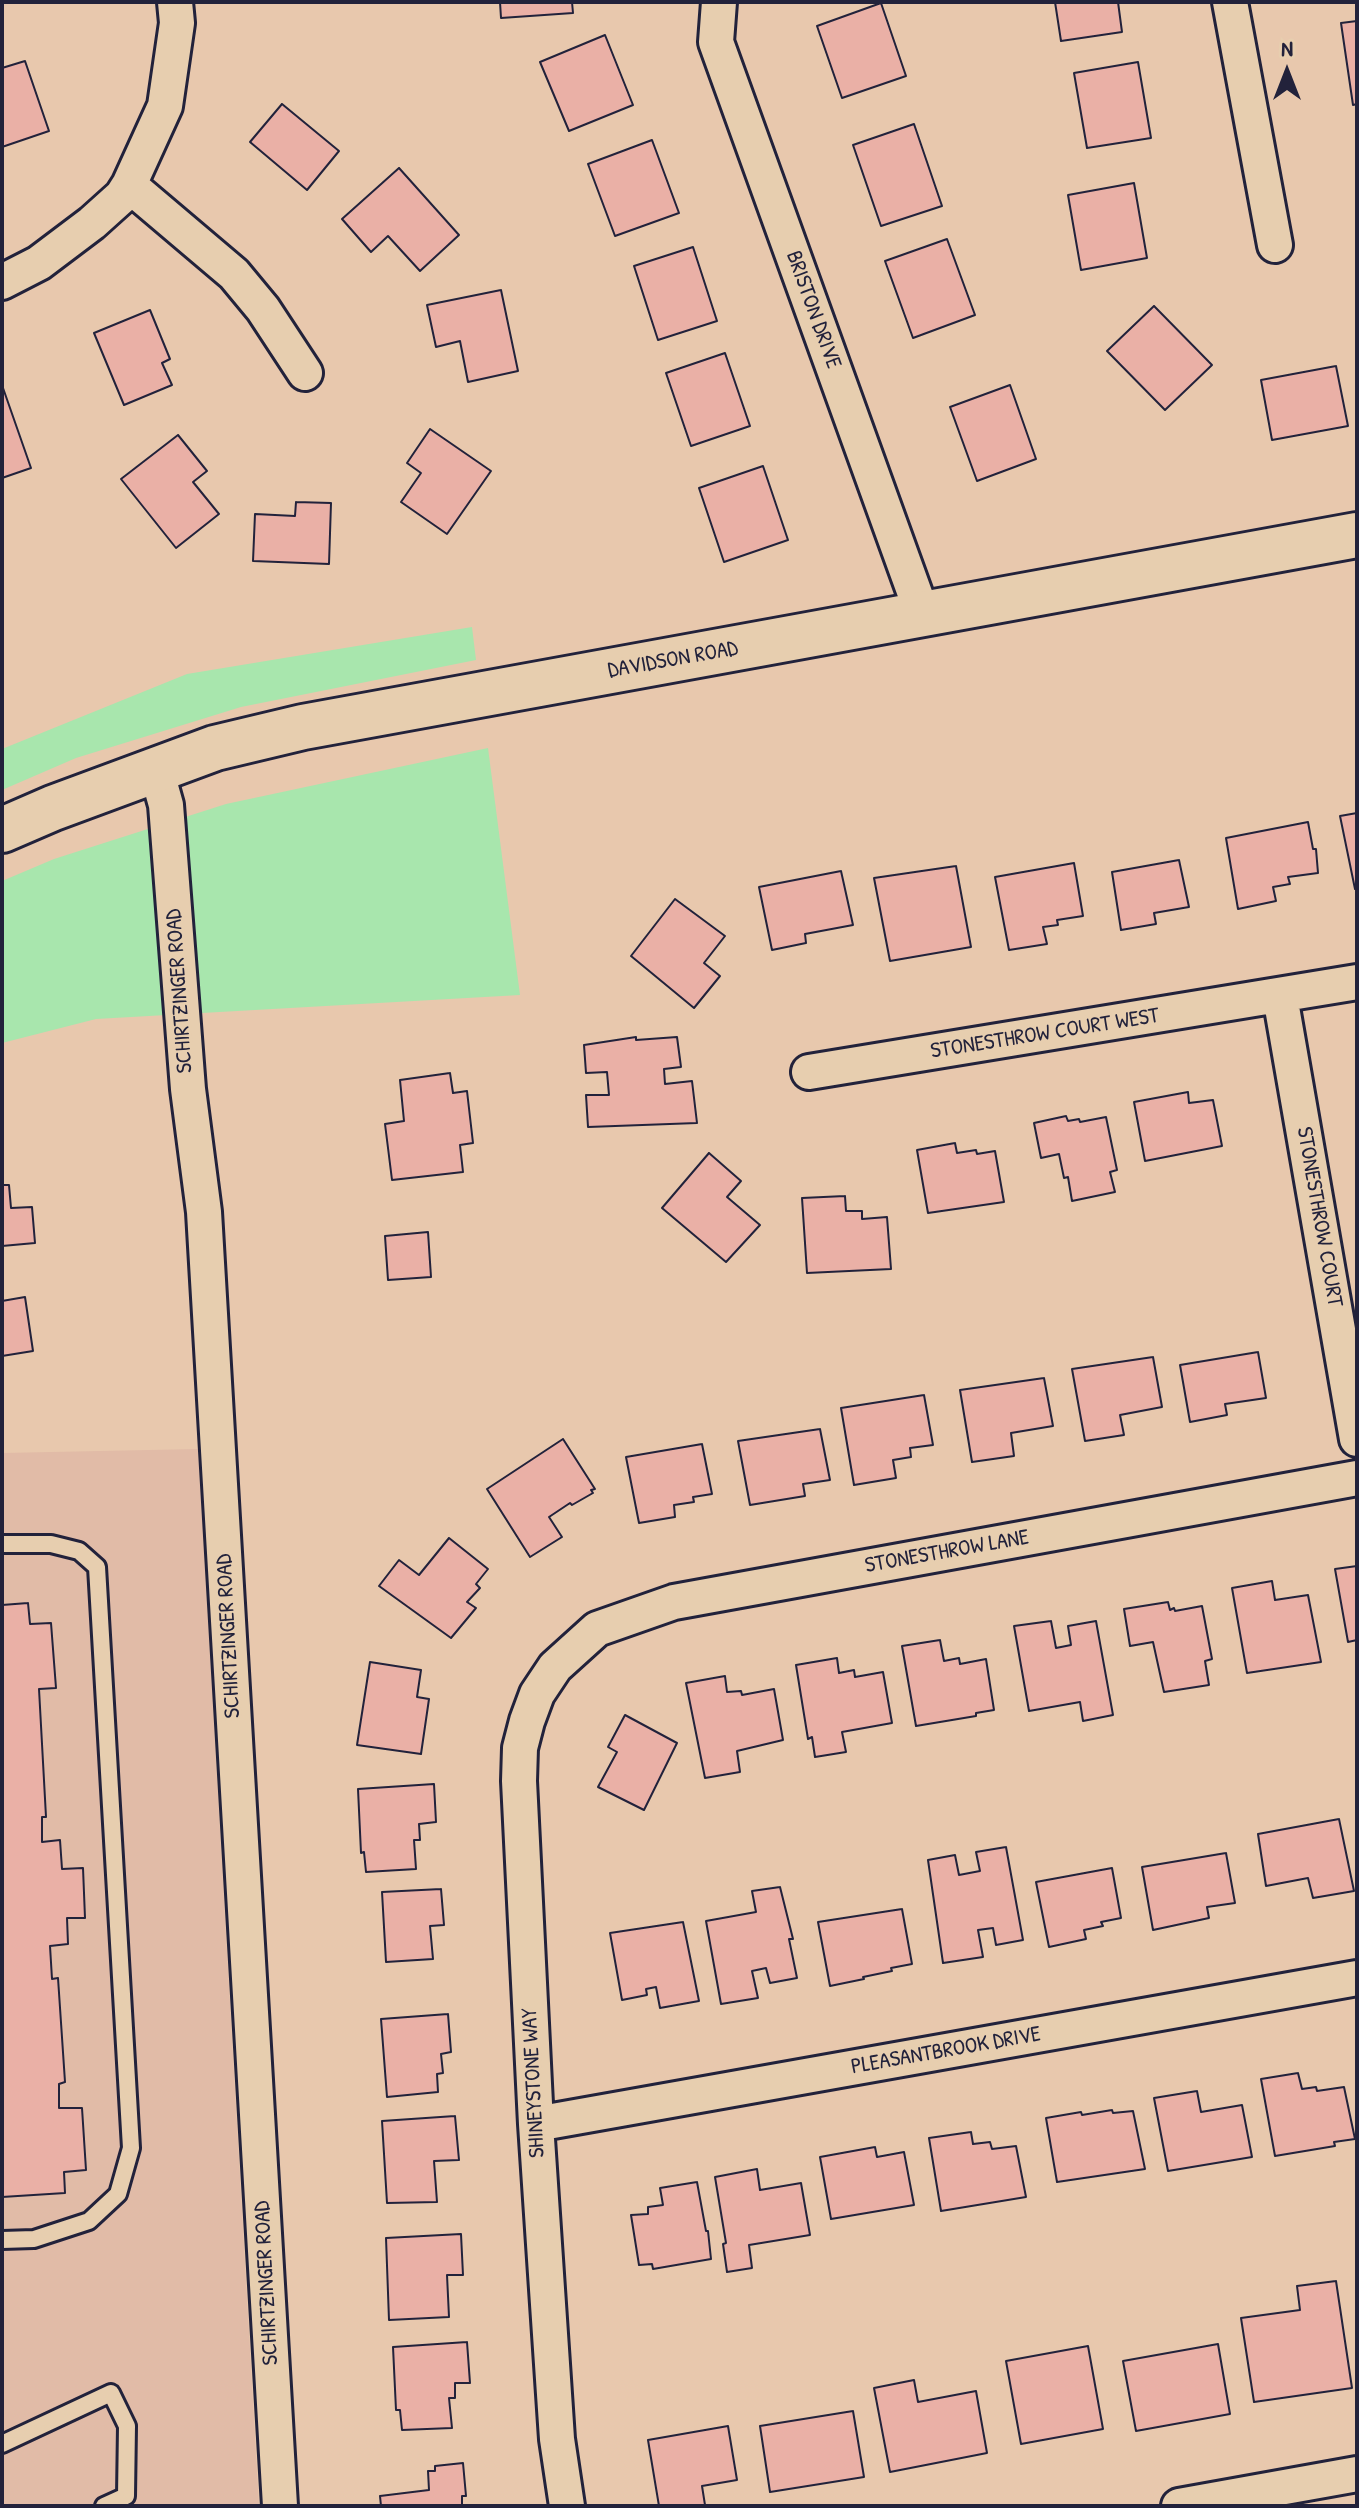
<!DOCTYPE html>
<style>
body{margin:0}
#map{position:relative;width:1359px;height:2508px;overflow:hidden;background:#e8c8ad;font-family:"Patrick Hand",sans-serif}
canvas{display:block}
.frame{position:absolute;inset:0;border:4px solid #22223b;pointer-events:none}
.north{position:absolute;left:1247px;top:32px;width:80px;height:80px;-webkit-text-stroke:6px #e7ceaf;paint-order:stroke;rotate:0deg;font-size:22px;font-weight:700;line-height:32px;text-align:center;color:#22223b}
.north::after{content:'';display:block;margin:auto;width:28px;height:36px;background:#22223b;clip-path:polygon(50% 0,100% 100%,50% 72%,0 100%)}
</style>
<div id="map">
<canvas width="1359" height="2508"></canvas>
<div class="frame"></div>
<div class="north">N</div>
</div>
<script>
const ctx = document.querySelector('canvas').getContext('2d');
ctx.lineJoin = 'round';
function paint(path, color) { ctx.fillStyle = color; ctx.fill(path, 'evenodd'); }
const toPath = rows => new Path2D(rows.map(r => 'M' + r).join(''));
function trace(path, color, width, dash) { ctx.strokeStyle = color; ctx.lineWidth = width; ctx.lineCap = dash ? 'butt' : 'round'; ctx.setLineDash(dash || []); ctx.stroke(path); }
function write(font, color, halo, rows, align = 'center') {
  ctx.font = font + ' "Patrick Hand",sans-serif'; ctx.lineWidth = 6; ctx.setLineDash([]); ctx.textBaseline = 'middle'; ctx.strokeStyle = halo; ctx.fillStyle = color; for (const [text, x, y, turn = 0] of rows) {
    ctx.save(); ctx.translate(x, y); ctx.rotate((+turn || 0) * Math.PI / 180); ctx.textAlign = isNaN(turn) ? turn : align; if (halo) ctx.strokeText(text, 0, 0); ctx.fillText(text, 0, 0); ctx.restore();
  }
}
const built = toPath([
 [198,1449,259,2506,2,2506,2,1453]
]);
const green = toPath([
 [472,627,476,660,241,707,76,758,2,790,2,749,187,674],
 [488,748,520,995,96,1019,2,1043,2,881,54,859,226,804]
]);
const building = toPath([
 [500,2,572,2,573,13,501,18,500,2],
 [1055,2,1118,2,1122,32,1061,41,1055,2],
 [881,3,906,76,842,98,817,26,881,3],
 [1357,21,1357,104,1353,105,1341,23,1357,21],
 [605,35,633,105,569,131,540,62,605,35],
 [25,61,49,131,2,147,2,68,25,61],
 [1138,62,1151,138,1087,148,1074,73,1138,62],
 [282,104,339,151,307,190,250,142,282,104],
 [914,124,942,206,881,226,853,145,914,124],
 [652,140,679,213,615,236,588,164,652,140],
 [399,168,459,235,420,271,388,236,371,252,342,219,399,168],
 [1134,183,1147,258,1081,270,1068,195,1134,183],
 [947,239,975,315,913,338,885,261,947,239],
 [693,247,717,321,658,340,634,266,693,247],
 [501,290,518,371,468,382,460,341,436,347,427,305,501,290],
 [1154,306,1212,365,1165,410,1107,351,1154,306],
 [150,310,170,359,162,363,172,385,124,405,94,333,150,310],
 [725,353,750,426,691,446,666,373,725,353],
 [1336,366,1348,426,1272,440,1261,380,1336,366],
 [1010,385,1036,459,977,481,950,407,1010,385],
 [3,388,31,468,2,478,2,388,3,388],
 [430,429,491,471,447,534,401,502,421,473,407,463,430,429],
 [178,435,207,471,193,482,219,514,176,548,121,479,178,435],
 [763,466,788,540,724,562,699,488,763,466],
 [296,502,331,503,329,564,253,561,255,514,295,516,296,502],
 [1357,813,1357,888,1355,889,1340,816,1357,813],
 [1308,822,1313,849,1316,849,1318,873,1288,877,1290,884,1273,887,1276,901,1238,909,1226,838,1308,822],
 [1179,860,1189,907,1154,913,1156,924,1121,930,1112,872,1179,860],
 [1074,863,1083,916,1057,920,1058,925,1043,927,1047,944,1009,950,995,877,1074,863],
 [956,866,971,947,890,961,874,878,956,866],
 [841,871,853,925,805,934,806,943,772,950,759,887,841,871],
 [675,899,725,936,704,963,720,976,694,1008,631,956,675,899],
 [636,1037,636,1040,677,1037,681,1067,664,1069,665,1084,692,1081,697,1123,588,1127,586,1095,609,1095,607,1072,586,1073,584,1045,636,1037],
 [450,1073,453,1093,467,1091,473,1143,460,1145,463,1172,392,1180,385,1124,404,1121,400,1080,450,1073],
 [1188,1092,1189,1103,1213,1100,1222,1146,1145,1161,1134,1102,1188,1092],
 [1066,1116,1068,1121,1079,1119,1080,1122,1106,1117,1117,1170,1110,1172,1115,1192,1072,1201,1068,1177,1064,1178,1059,1154,1041,1158,1034,1123,1066,1116],
 [955,1143,957,1153,976,1150,977,1154,995,1151,1004,1202,928,1213,917,1150,955,1143],
 [709,1153,741,1181,727,1197,760,1225,726,1262,662,1208,709,1153],
 [2,1185,9,1185,11,1208,32,1207,35,1243,2,1246,2,1185],
 [845,1196,846,1211,862,1211,862,1219,887,1217,891,1269,807,1273,802,1198,845,1196],
 [428,1232,431,1277,388,1280,385,1236,428,1232],
 [25,1297,33,1351,2,1356,2,1301,25,1297],
 [1258,1352,1266,1398,1225,1404,1227,1415,1190,1422,1180,1365,1258,1352],
 [1153,1357,1162,1407,1120,1415,1124,1435,1085,1441,1072,1369,1153,1357],
 [1044,1378,1053,1426,1011,1433,1014,1456,972,1462,960,1390,1044,1378],
 [924,1395,933,1445,910,1448,911,1457,893,1460,896,1478,854,1485,841,1408,924,1395],
 [820,1429,830,1480,803,1484,805,1496,750,1505,738,1441,820,1429],
 [563,1439,595,1489,591,1490,593,1493,572,1505,570,1503,549,1517,562,1537,530,1557,487,1489,563,1439],
 [702,1444,712,1494,693,1497,694,1502,674,1505,675,1517,639,1523,626,1457,702,1444],
 [449,1538,488,1569,476,1584,480,1588,467,1602,476,1608,451,1638,379,1586,399,1560,419,1575,449,1538],
 [1357,1566,1357,1640,1348,1642,1335,1569,1357,1566],
 [1272,1581,1275,1600,1308,1595,1321,1662,1247,1673,1232,1588,1272,1581],
 [1168,1602,1170,1610,1174,1608,1175,1611,1202,1606,1212,1659,1205,1661,1209,1685,1164,1692,1153,1642,1130,1646,1124,1609,1168,1602],
 [28,1603,30,1624,51,1623,56,1688,39,1689,46,1817,42,1817,42,1842,60,1840,62,1869,83,1868,85,1918,67,1918,68,1944,50,1946,52,1979,58,1978,65,2082,59,2084,59,2108,82,2108,86,2170,64,2172,65,2193,2,2197,2,1605,28,1603],
 [1051,1621,1056,1648,1071,1645,1068,1626,1096,1621,1113,1715,1083,1721,1080,1702,1029,1711,1014,1626,1051,1621],
 [940,1640,944,1661,959,1658,960,1664,986,1659,994,1710,976,1713,976,1716,916,1726,902,1646,940,1640],
 [837,1658,839,1673,854,1670,855,1677,883,1672,892,1723,842,1732,846,1752,815,1757,812,1737,808,1739,796,1665,837,1658],
 [370,1662,421,1670,417,1697,429,1699,421,1754,357,1745,370,1662],
 [725,1676,727,1692,741,1691,742,1695,774,1689,783,1740,737,1751,740,1772,705,1778,686,1683,725,1676],
 [625,1715,677,1743,644,1810,598,1787,617,1752,608,1747,625,1715],
 [434,1784,436,1822,419,1824,420,1840,414,1840,416,1869,366,1872,364,1852,361,1853,358,1789,434,1784],
 [1339,1819,1354,1891,1313,1898,1308,1878,1266,1886,1258,1834,1339,1819],
 [1006,1847,1023,1940,996,1945,993,1928,978,1930,983,1957,943,1963,928,1860,955,1855,959,1875,980,1871,976,1852,1006,1847],
 [1226,1853,1235,1903,1207,1907,1209,1918,1153,1930,1142,1867,1226,1853],
 [1112,1868,1121,1918,1101,1922,1103,1926,1084,1930,1086,1939,1049,1947,1036,1882,1112,1868],
 [780,1887,793,1939,789,1939,797,1978,770,1983,766,1968,752,1971,758,1998,721,2004,706,1921,756,1912,752,1891,780,1887],
 [441,1889,444,1925,430,1926,433,1959,386,1962,382,1892,441,1889],
 [902,1909,912,1964,891,1968,892,1971,863,1977,864,1979,830,1986,818,1922,902,1909],
 [683,1922,699,2001,660,2008,656,1987,646,1989,647,1995,622,2000,610,1933,683,1922],
 [448,2014,451,2052,441,2054,443,2073,437,2074,438,2092,387,2097,381,2019,448,2014],
 [1298,2073,1302,2089,1316,2087,1317,2091,1344,2087,1355,2139,1334,2142,1335,2146,1275,2156,1261,2079,1298,2073],
 [1197,2091,1201,2112,1242,2105,1252,2157,1168,2171,1154,2098,1197,2091],
 [1112,2110,1113,2113,1133,2111,1145,2169,1057,2182,1046,2118,1081,2112,1082,2115,1112,2110],
 [455,2116,459,2160,434,2161,437,2202,387,2203,382,2121,455,2116],
 [971,2132,973,2144,990,2142,992,2149,1016,2146,1026,2197,941,2211,929,2138,971,2132],
 [875,2147,877,2157,904,2152,914,2205,831,2219,820,2157,875,2147],
 [757,2169,760,2190,801,2183,810,2235,749,2245,752,2268,727,2272,723,2244,726,2243,715,2177,757,2169],
 [697,2182,706,2231,708,2231,711,2259,653,2269,652,2264,639,2265,631,2215,648,2214,648,2207,663,2205,660,2188,697,2182],
 [461,2234,463,2275,447,2275,449,2317,389,2320,386,2238,461,2234],
 [1336,2281,1352,2388,1254,2402,1241,2318,1300,2310,1297,2286,1336,2281],
 [467,2342,470,2383,455,2383,455,2398,449,2398,452,2428,402,2430,400,2410,396,2410,393,2347,467,2342],
 [1218,2344,1230,2414,1136,2431,1123,2361,1218,2344],
 [1088,2346,1103,2429,1021,2444,1006,2361,1088,2346],
 [914,2380,918,2402,976,2391,987,2453,890,2472,874,2388,914,2380],
 [853,2411,864,2477,770,2492,760,2426,853,2411],
 [728,2426,737,2480,702,2486,705,2505,659,2506,648,2440,728,2426],
 [463,2463,466,2496,462,2496,462,2506,381,2506,380,2496,429,2490,428,2471,435,2471,435,2466,463,2463]
]);
const lane = toPath([
 [2,1544,51,1544,79,1551,97,1567,131,2148,118,2194,89,2221,34,2239,2,2240],
 [2,2444,111,2393,127,2426,126,2496,104,2506]
]);
const street = toPath([
 [719,2,716,42,923,616],
 [1230,2,1275,245],
 [129,185,234,274,263,309,305,373],
 [2,282,39,263,92,223,122,196,129,185,165,106,177,23,175,2],
 [156,769,166,805,188,1089,204,1212,280,2506],
 [1280,996,1357,1439],
 [809,1072,1357,982],
 [536,2124,1357,1978],
 [567,2506,557,2439,536,2124,519,1781,520,1748,527,1721,537,1694,555,1667,597,1629,674,1602,1357,1478],
 [1179,2506,1357,2474]
]);
const secondary = toPath([
 [2,830,53,808,215,748,303,727,1357,535]
]);
const streetNames = [
 ["BRISTON DRIVE",813,310,70],
 ["DAVIDSON ROAD",673,660,-10],
 ["SCHIRTZINGER ROAD",180,991,-94],
 ["STONESTHROW COURT WEST",1045,1034,-9],
 ["STONESTHROW COURT",1319,1217,80],
 ["STONESTHROW LANE",947,1552,-10],
 ["SCHIRTZINGER ROAD",229,1636,-93],
 ["PLEASANTBROOK DRIVE",946,2051,-10],
 ["SHINEYSTONE WAY",534,2083,-93],
 ["SCHIRTZINGER ROAD",267,2283,-93]
];
paint(built, '#e1bba7');
paint(green, '#a8e6ad');
paint(building, '#eab0a6');
trace(building, '#22223b', 2);
trace(lane, '#22223b', 22);
trace(street, '#22223b', 40);
trace(secondary, '#22223b', 50);
trace(lane, '#e7ceaf', 16);
trace(street, '#e7ceaf', 34);
trace(secondary, '#e7ceaf', 44);
write('22px', '#22223b', '#e7ceaf', streetNames);
</script>
